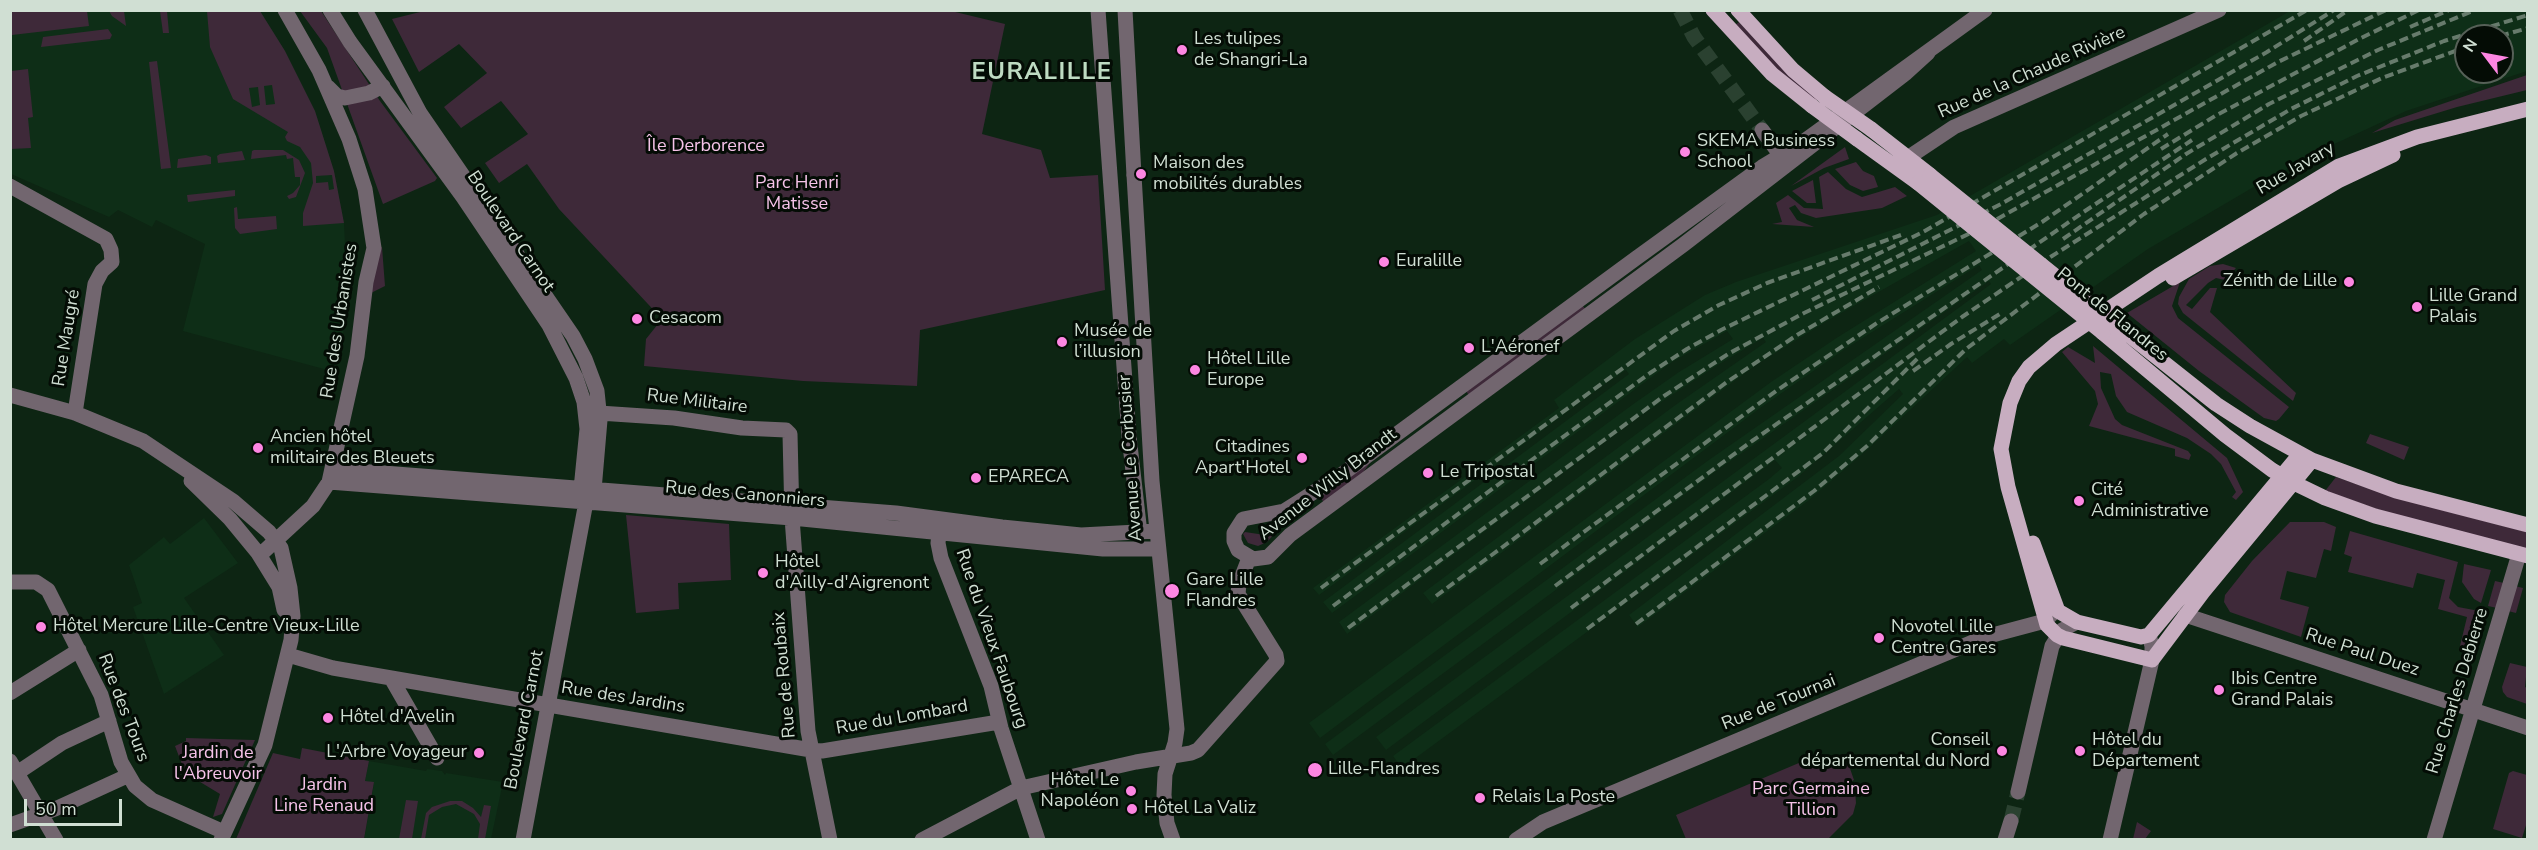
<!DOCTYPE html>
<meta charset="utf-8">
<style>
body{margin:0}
#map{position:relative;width:2538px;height:850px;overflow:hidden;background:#0d2513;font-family:"Nunito Sans",sans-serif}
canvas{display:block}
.frame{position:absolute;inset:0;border:12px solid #d0dfd3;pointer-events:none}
.north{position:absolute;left:2454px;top:24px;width:60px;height:60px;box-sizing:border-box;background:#040c05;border:2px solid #566057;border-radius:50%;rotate:302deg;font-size:16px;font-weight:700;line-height:24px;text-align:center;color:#d0dfd3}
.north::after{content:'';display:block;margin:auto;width:21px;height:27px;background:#fd86e2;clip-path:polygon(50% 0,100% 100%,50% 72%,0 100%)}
.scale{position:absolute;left:24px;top:799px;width:98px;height:27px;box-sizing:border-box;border:3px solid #d0dfd3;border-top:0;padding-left:8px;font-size:18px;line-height:21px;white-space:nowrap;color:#d0dfd3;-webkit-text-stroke:4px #040c05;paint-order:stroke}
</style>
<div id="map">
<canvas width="2538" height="850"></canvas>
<div class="frame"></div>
<div class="north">N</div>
<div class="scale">50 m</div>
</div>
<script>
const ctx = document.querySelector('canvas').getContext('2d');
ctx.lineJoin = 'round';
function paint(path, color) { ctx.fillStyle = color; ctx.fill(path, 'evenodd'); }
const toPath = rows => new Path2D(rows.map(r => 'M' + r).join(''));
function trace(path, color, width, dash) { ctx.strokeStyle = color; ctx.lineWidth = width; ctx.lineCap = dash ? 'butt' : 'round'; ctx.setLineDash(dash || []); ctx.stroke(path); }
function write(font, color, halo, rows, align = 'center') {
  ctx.font = font + ' "Nunito Sans",sans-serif'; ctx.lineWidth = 6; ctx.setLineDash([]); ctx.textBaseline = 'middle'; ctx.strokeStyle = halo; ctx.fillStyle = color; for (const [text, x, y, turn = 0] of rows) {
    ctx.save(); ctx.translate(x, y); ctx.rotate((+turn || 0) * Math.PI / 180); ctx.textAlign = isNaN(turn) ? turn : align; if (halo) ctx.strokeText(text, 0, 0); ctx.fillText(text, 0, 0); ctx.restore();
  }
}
const built = toPath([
 [11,11,260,11,285,51,315,111,334,171,344,223,347,288,343,336,335,372,183,331,205,244,156,220,152,227,118,210,109,217,11,174],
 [2290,11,2527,11,2527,71,2406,111,2330,146,2252,188,2148,249,2010,345,2004,339,1972,363,1967,357,1868,449,1809,500,1638,627,1629,615,1839,456,1903,394,1899,389,1799,476,1402,768,1393,756,1769,479,1782,468,1775,460,1386,750,1376,737,1991,284,1989,281,1719,469,1333,755,1325,744,1706,462,1982,270,1979,265,1845,349,1760,408,1320,738,1309,723,1771,382,1838,337,1976,251,1969,241,1827,321,1756,365,1432,604,1423,593,1674,406,1766,342,1763,338,1716,366,1640,416,1347,634,1339,622,1632,405,1679,372,1733,339,1727,331,1672,362,1332,613,1323,602,1629,374,1626,370,1605,384,1319,595,1313,588,1559,408,1554,400,1635,339,1705,295,1736,282,1937,215],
 [2466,36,2502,36,2502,72,2466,72],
 [204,518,238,563,184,598,224,655,164,694,133,607,142,603,129,565,164,537,170,544],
 [369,761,426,771,427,769,442,771,445,775,446,773,503,782,491,839,364,840,374,783,365,781]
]);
const green = toPath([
 [10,11,87,11,89,26,12,35],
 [109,11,124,11,126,26,112,16],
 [160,11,167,11,169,33,163,33],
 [207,11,260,11,285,51,315,111,334,171,344,223,303,226,303,213,313,183,311,163,300,147,287,141,285,137,288,132,233,99,210,47],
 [272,85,275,104,266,105,264,86],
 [258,87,260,105,252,107,249,88],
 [332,175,334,189,329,190,328,182,316,183,316,176],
 [300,11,321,11,380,101,437,178,435,181,383,204,327,48],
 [424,11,947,10,1005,24,982,134,1041,150,1050,178,1098,175,1105,290,920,330,917,386,803,381,644,366,646,339,662,319,559,209,527,164,499,183,485,163,528,134,501,101,461,128,444,107,487,73,459,44,419,72,392,19],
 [1739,22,1789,73,1818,98,1816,102,1788,81,1734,26],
 [108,29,112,35,110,39,41,47,43,37],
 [157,61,171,168,161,169,149,62],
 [28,69,33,117,28,118,31,148,11,149,11,71],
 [2527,75,2527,90,2457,107,2372,133,2395,120],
 [1845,147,1849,159,1824,168,1791,186],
 [254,150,283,150,299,160,305,173,296,197,289,199,287,196,293,193,300,185,300,177,295,177,293,158,287,159,286,155,251,159,252,151],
 [242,151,245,160,218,163,217,156,220,154],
 [206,155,211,157,211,164,177,168,178,159],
 [1856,162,1863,171,1874,176,1878,187,1863,191,1850,185,1835,169],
 [1828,172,1846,189,1862,197,1895,187,1907,196,1882,208,1816,218,1801,213,1795,205,1789,208,1797,220,1814,227,1772,224,1782,222,1776,203,1788,195,1804,208,1823,209,1819,177],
 [1813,180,1816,203,1807,203,1792,191],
 [235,190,235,196,188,202,187,195],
 [237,207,238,219,276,216,277,229,240,234,235,228,234,208],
 [382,247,385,286,369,294,379,248],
 [2223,264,2236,268,2225,280,2216,278,2208,283,2186,305,2192,309,2210,288,2217,288,2210,312,2296,393,2293,401,2183,313,2178,304,2179,297,2189,279,2210,266],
 [2180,282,2172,306,2178,318,2289,407,2279,419,2276,421,2264,418,2199,371,2127,313],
 [1582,305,1587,311,1470,397,1466,391],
 [2093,346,2227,458,2243,492,2236,500,2232,497,2236,492,2221,464,2211,454,2187,438,2127,412,2116,396,2111,374,2100,372,2101,388,2115,419,2122,425,2188,451,2191,455,2189,460,2175,456,2175,449,2089,426,2098,404,2095,391,2062,352,2068,347,2095,363],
 [2370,434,2409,447,2404,460,2366,443],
 [1372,460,1362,474,1325,504,1317,493],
 [2336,477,2404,500,2527,532,2527,550,2400,517,2325,491],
 [626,515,729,524,731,580,678,583,679,609,636,613],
 [2290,522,2324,522,2336,527,2331,551,2324,549,2316,578,2287,571,2280,599,2309,607,2301,637,2230,612,2224,602,2225,595,2252,561],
 [1277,531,1267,542,1258,546,1248,543,1243,534,1245,532,1265,535],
 [2350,531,2458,562,2449,598,2458,607,2474,610,2479,608,2468,648,2460,646,2467,617,2438,609,2445,580,2417,573,2413,588,2348,572,2352,557,2344,554],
 [2464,564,2491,570,2481,603,2474,599,2462,582],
 [2495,581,2504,583,2497,608,2488,606],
 [2515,586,2523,588,2516,613,2508,611],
 [2510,663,2527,667,2525,687,2527,688,2527,704,2507,697,2503,692,2502,687],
 [186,738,255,740,222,814,213,817,220,794,182,771,183,767,175,746,186,741],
 [302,748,369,761,365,781,374,782,364,839,236,839,273,753,300,759],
 [1813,757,1814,759,1824,760,1831,766,1847,760,1854,780,1848,783,1851,791,1855,790,1856,803,1853,814,1828,839,1686,839,1676,815],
 [2513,771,2527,775,2527,822,2522,838,2493,829,2509,773],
 [406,800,418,801,412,839,399,839],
 [450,801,462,801,473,808,481,817,484,805,491,806,485,839,478,839,480,824,474,814,456,804,442,807,429,815,425,839,421,839,426,813,432,807],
 [2137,822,2151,831,2145,839,2133,839]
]);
const minorTunnel = toPath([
 [1680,10,1694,37,1762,130],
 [2011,821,2018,792]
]);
const minor = toPath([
 [330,10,350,42,463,197,549,325,576,378,584,402,587,429,581,489,586,502,523,840],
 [365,10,420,113,573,336,585,359,597,391,600,420,594,490,590,498],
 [1098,10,1129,436,1140,533],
 [1928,53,1906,73,1683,245,1290,535,1268,557,1253,559,1238,550,1234,541,1234,533,1243,519,1284,511,1341,475,1635,259,1762,167,1800,144,1985,10],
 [328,87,337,96,345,98,369,93,383,86],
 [1762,130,1787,164],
 [1900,168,1909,157,1954,127,2219,10],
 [1134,175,1152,481,1177,729,1175,743,1165,774,1164,795,1167,823,1173,840],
 [10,186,106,239,111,250,112,262,102,271,95,284,75,413],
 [10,395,75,413,143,441,233,501,269,532,281,548,290,588,293,616,291,640,265,745,221,840],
 [599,413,674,418,742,428,786,430,790,434,792,518,808,731,830,840],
 [332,469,896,513,1002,527,1081,535,1156,531],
 [191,481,230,519,258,553,279,587,284,610],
 [329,482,792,518,1103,549,1157,549],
 [940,524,938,543,941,558,991,686,1001,728,1038,840],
 [260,555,313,506,329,482,357,356,366,282,374,248,365,189,349,139,319,70,285,10],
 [10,582,36,582,48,590,101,695,121,762,135,786,152,800,224,832],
 [2185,615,2528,728],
 [288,655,333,668,811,750,822,751,999,722],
 [391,678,437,758],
 [10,693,79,650],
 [10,761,56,840],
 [17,773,62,743,109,721],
 [2018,792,2052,646,2062,630,2077,622],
 [10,825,55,809,127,776],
 [922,840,1021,788,1136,762,1191,753,1198,750,1277,661,1276,655,1238,594,1239,584,1249,558],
 [1516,840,1543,822,1985,637,2045,621,2053,613],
 [2005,840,2011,821],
 [2110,840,2152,660,2152,646,2149,635],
 [2434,840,2519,554]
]);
const major = toPath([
 [1713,10,1772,74,1812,106],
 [1738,10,1793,70,1825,97],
 [1871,129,1930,175],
 [1857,139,1918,183],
 [2173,278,2338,181,2393,155],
 [2115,324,2216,404,2250,426,2312,460,2396,491,2528,525],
 [2103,333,2225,435,2272,470,2294,483,2325,498,2375,516,2528,556],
 [2312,460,2203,592,2152,660,2063,638,2057,635,2047,625,2008,487,2001,449,2010,403,2019,381,2029,367,2056,344,2158,276,2339,166,2417,137,2528,109],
 [2033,543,2058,611,2077,622,2141,637,2149,635,2300,454]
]);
const rail = toPath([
 [2410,27,2449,10],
 [2500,36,2528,28],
 [2304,41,2348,10],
 [2161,149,2215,116,2361,38,2419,10],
 [2063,239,2186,154,2269,104,2378,50,2475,10],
 [1812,300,2001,204,2267,52,2334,10],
 [1913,371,1951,344,2003,312],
 [1540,564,1776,391,1877,323,2042,222,2168,134],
 [1555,586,1752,441,2085,211,2192,140],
 [1321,588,1674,331,1719,305,1767,283,1901,235],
 [1436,596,1727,382,1797,335,1879,287],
 [1333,606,1650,373,1687,349,1721,330,1923,232,2307,10],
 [1571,608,1962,317,2052,256,2206,159,2291,109,2357,76,2444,41,2528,15],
 [1636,624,1814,491,1867,446,1966,349,2144,214,2237,153,2301,116,2382,78,2466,47],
 [1348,628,1664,396,1728,354,1804,313,1983,227,2278,62,2386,10],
 [1587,629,1823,453,1918,358]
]);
const minorBridge = toPath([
 [1125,10,1134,175]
]);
const majorBridge = toPath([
 [1825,97,1871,129],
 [1812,106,1857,139],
 [1930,175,2115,324],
 [1918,183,2103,333]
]);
const markers = [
 [1182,50,6,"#fd86e2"],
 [1685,152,6,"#fd86e2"],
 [1141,174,6,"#fd86e2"],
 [1384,262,6,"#fd86e2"],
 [2349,282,6,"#fd86e2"],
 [2417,307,6,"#fd86e2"],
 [637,319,6,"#fd86e2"],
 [1062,342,6,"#fd86e2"],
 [1469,348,6,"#fd86e2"],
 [1195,370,6,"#fd86e2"],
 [258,448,6,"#fd86e2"],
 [1302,458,6,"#fd86e2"],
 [1428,473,6,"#fd86e2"],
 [976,478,6,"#fd86e2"],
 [2079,501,6,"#fd86e2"],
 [763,573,6,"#fd86e2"],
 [1172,591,8,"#fd86e2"],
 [41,627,6,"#fd86e2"],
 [1879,638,6,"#fd86e2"],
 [2219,690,6,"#fd86e2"],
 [328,718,6,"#fd86e2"],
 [2002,751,6,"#fd86e2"],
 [2080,751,6,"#fd86e2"],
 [479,753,6,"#fd86e2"],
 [1315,770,8,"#fd86e2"],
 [1131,791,6,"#fd86e2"],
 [1480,798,6,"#fd86e2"],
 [1132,809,6,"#fd86e2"]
];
const poiNames = [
 ["Les tulipes",1194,40],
 ["de Shangri-La",1194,61],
 ["SKEMA Business",1697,142],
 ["School",1697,163],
 ["Maison des",1153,164],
 ["mobilités durables",1153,185],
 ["Euralille",1396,262],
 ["Zénith de Lille",2337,282,"right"],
 ["Lille Grand",2429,297],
 ["Palais",2429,318],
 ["Cesacom",649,319],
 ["Musée de",1074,332],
 ["l’illusion",1074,353],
 ["L'Aéronef",1481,348],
 ["Hôtel Lille",1207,360],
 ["Europe",1207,381],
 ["Ancien hôtel",270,438],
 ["militaire des Bleuets",270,459],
 ["Citadines",1290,448,"right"],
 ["Apart'Hotel",1290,469,"right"],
 ["Le Tripostal",1440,473],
 ["EPARECA",988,478],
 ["Cité",2091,491],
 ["Administrative",2091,512],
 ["Hôtel",775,563],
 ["d'Ailly-d'Aigrenont",775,584],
 ["Gare Lille",1186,581],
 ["Flandres",1186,602],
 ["Hôtel Mercure Lille-Centre Vieux-Lille",53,627],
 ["Novotel Lille",1891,628],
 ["Centre Gares",1891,649],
 ["Ibis Centre",2231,680],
 ["Grand Palais",2231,701],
 ["Hôtel d'Avelin",340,718],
 ["Conseil",1990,741,"right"],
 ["départemental du Nord",1990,762,"right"],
 ["Hôtel du",2092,741],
 ["Département",2092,762],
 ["L'Arbre Voyageur",467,753,"right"],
 ["Lille-Flandres",1328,770],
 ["Hôtel Le",1119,781,"right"],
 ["Napoléon",1119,802,"right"],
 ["Relais La Poste",1492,798],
 ["Hôtel La Valiz",1144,809]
];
const streetNames = [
 ["Rue de la Chaude Rivière",2032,73,-24],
 ["Rue Javary",2296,169,-30],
 ["Boulevard Carnot",510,232,56],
 ["Pont de Flandres",2112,315,39],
 ["Rue des Urbanistes",340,321,-81],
 ["Rue Maugré",67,338,-81],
 ["Rue Militaire",697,402,7],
 ["Avenue Le Corbusier",1131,458,-94],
 ["Avenue Willy Brandt",1328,485,-38],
 ["Rue des Canonniers",745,495,5],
 ["Rue du Vieux Faubourg",991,639,71],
 ["Rue Paul Duez",2362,653,18],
 ["Rue de Roubaix",785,675,-95],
 ["Rue Charles Debierre",2458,691,-73],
 ["Rue des Jardins",623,698,9],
 ["Rue de Tournai",1779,703,-22],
 ["Rue des Tours",123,708,69],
 ["Rue du Lombard",902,718,-10],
 ["Boulevard Carnot",525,720,-79]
];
const parkNames = [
 ["Île Derborence",706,147],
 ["Parc Henri",797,184],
 ["Matisse",797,205],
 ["Jardin de",218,754],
 ["l'Abreuvoir",218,775],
 ["Jardin",324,786],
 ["Line Renaud",324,807],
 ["Parc Germaine",1811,790],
 ["Tillion",1811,811]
];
const districtNames = [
 ["EURALILLE",1042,73]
];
paint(built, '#0e2e17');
paint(green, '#3e2939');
trace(minorTunnel, '#2a4130', 15, [15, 8]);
trace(minor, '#72666f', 15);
trace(major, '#c7adc0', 15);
trace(rail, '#677b6c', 4, [9, 4.5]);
trace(minorBridge, '#72666f', 15);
trace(majorBridge, '#c7adc0', 15);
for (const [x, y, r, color] of markers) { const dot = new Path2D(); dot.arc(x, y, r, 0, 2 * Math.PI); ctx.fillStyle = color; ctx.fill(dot); trace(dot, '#040c05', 2); }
write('18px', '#d0dfd3', '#040c05', poiNames, 'left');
write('18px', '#d0dfd3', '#040c05', streetNames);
write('18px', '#f6c3e9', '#040c05', parkNames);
ctx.letterSpacing = '1.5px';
write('bold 24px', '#bedbc2', '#040c05', districtNames);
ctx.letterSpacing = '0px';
</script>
